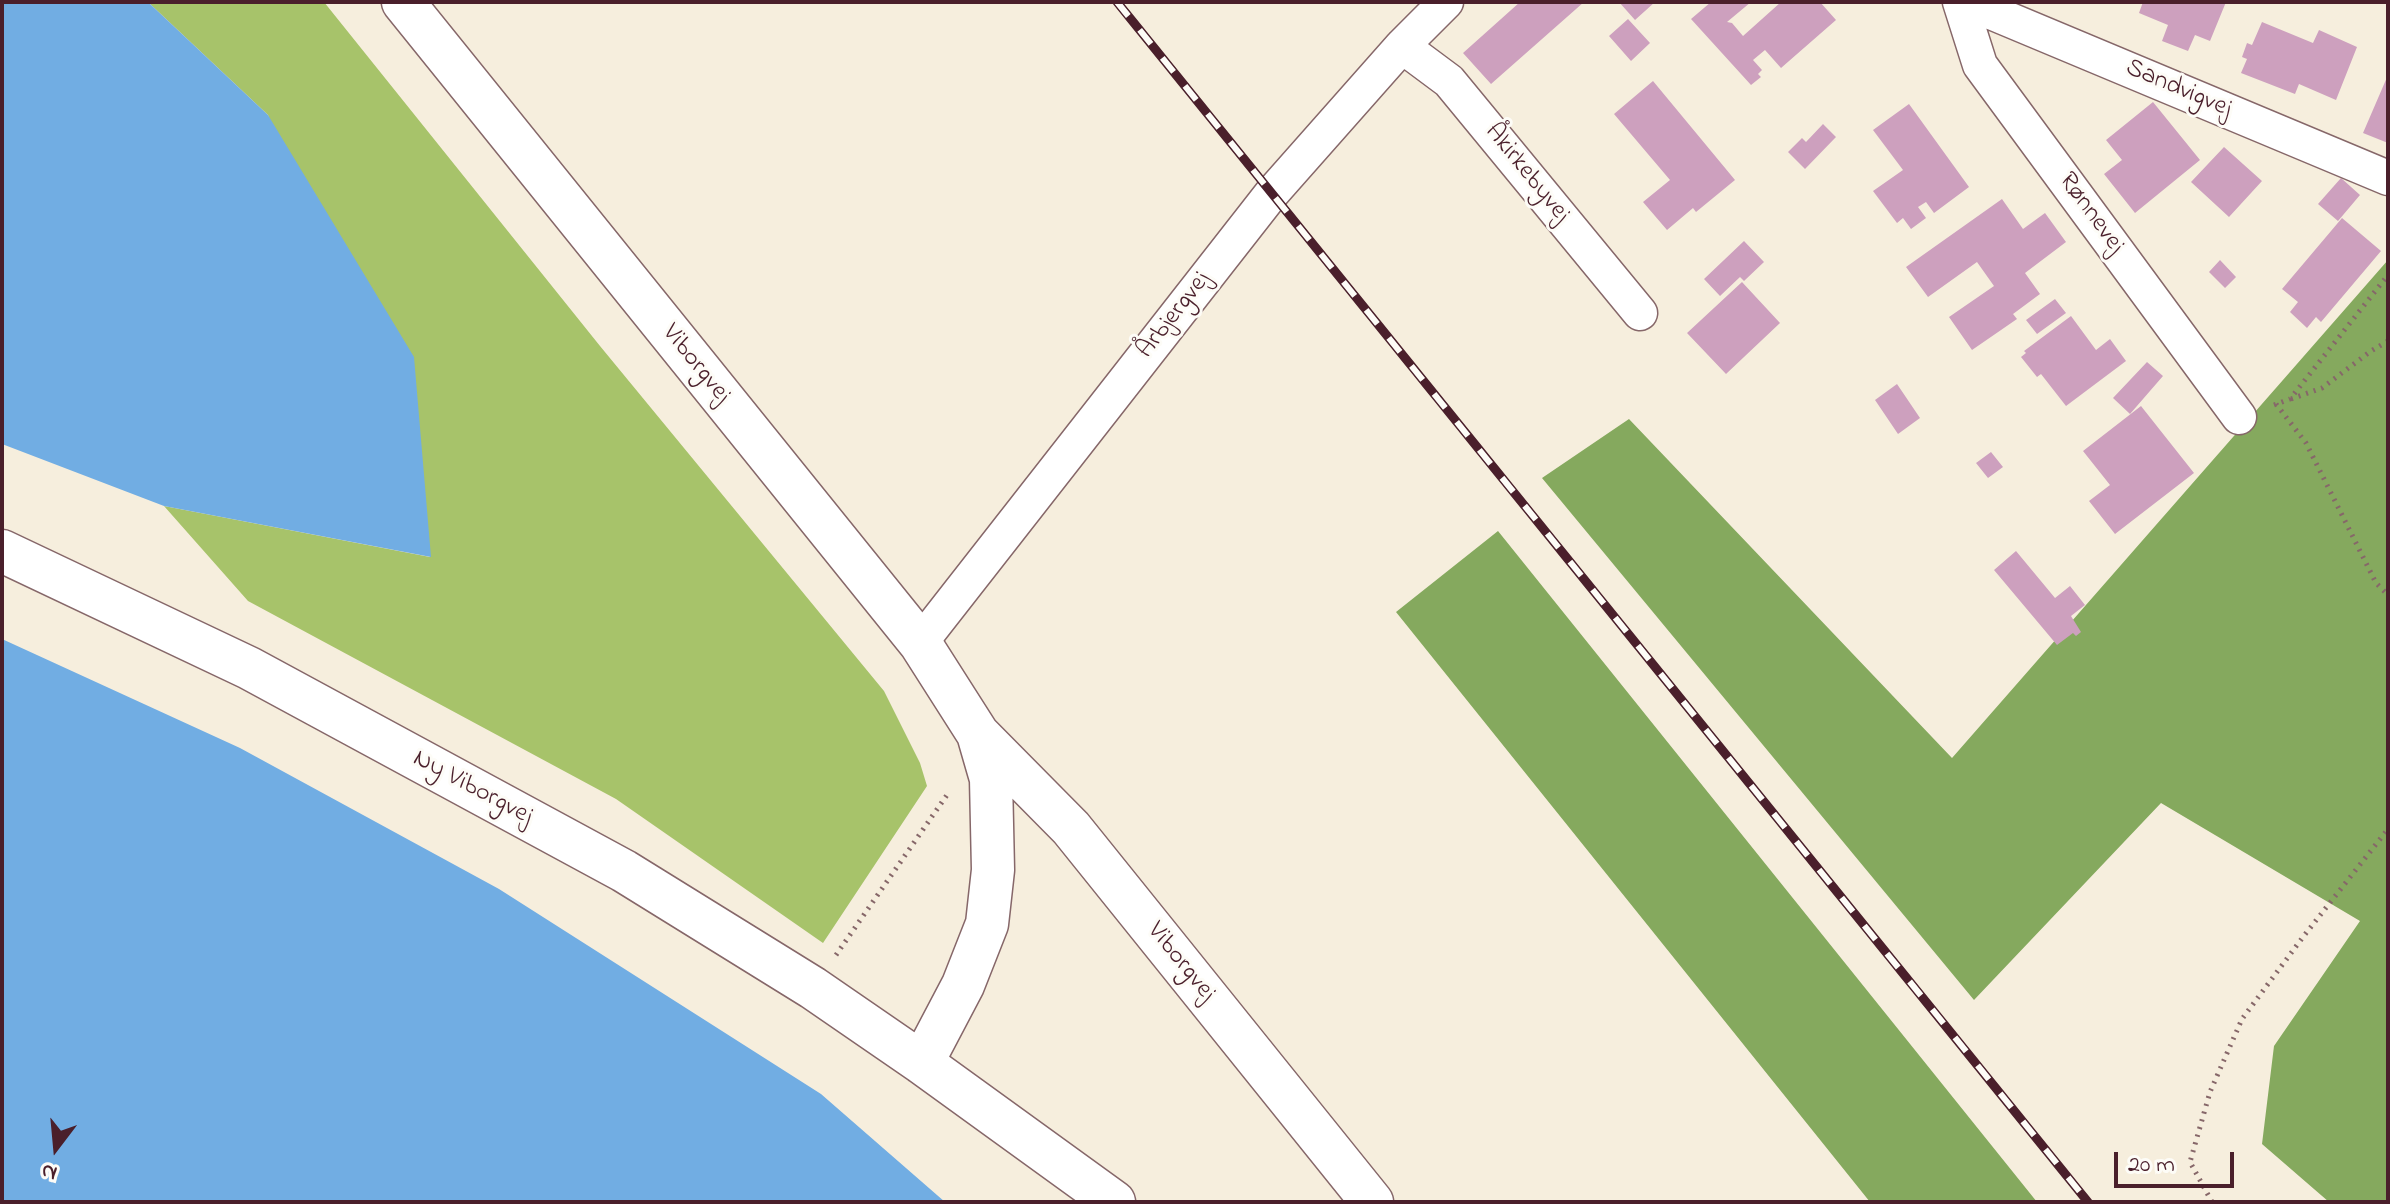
<!DOCTYPE html>
<meta charset="utf-8">
<style>
body{margin:0}
#map{position:relative;width:2390px;height:1204px;overflow:hidden;background:#f6eedd;font-family:"Indie Flower",sans-serif}
canvas{display:block}
.frame{position:absolute;inset:0;border:4px solid #4a1f2b;pointer-events:none}
.north{position:absolute;left:16px;top:1108px;width:80px;height:80px;-webkit-text-stroke:6px #fdfcf7;paint-order:stroke;rotate:196deg;font-size:22px;font-weight:700;line-height:32px;text-align:center;color:#4a1f2b}
.north::after{content:'';display:block;margin:auto;width:28px;height:36px;background:#4a1f2b;clip-path:polygon(50% 0,100% 100%,50% 72%,0 100%)}
.scale{position:absolute;left:2114px;top:1152px;width:120px;height:36px;box-sizing:border-box;border:4px solid #4a1f2b;border-top:0;padding-left:10px;font-size:24px;line-height:28px;white-space:nowrap;color:#4a1f2b;-webkit-text-stroke:6px #fdfcf7;paint-order:stroke}
</style>
<div id="map">
<canvas width="2390" height="1204"></canvas>
<div class="frame"></div>
<div class="north">N</div>
<div class="scale">20 m</div>
</div>
<script>
const ctx = document.querySelector('canvas').getContext('2d');
ctx.lineJoin = 'round';
function paint(path, color) { ctx.fillStyle = color; ctx.fill(path, 'evenodd'); }
const toPath = rows => new Path2D(rows.map(r => 'M' + r).join(''));
function trace(path, color, width, dash) { ctx.strokeStyle = color; ctx.lineWidth = width; ctx.lineCap = dash ? 'butt' : 'round'; ctx.setLineDash(dash || []); ctx.stroke(path); }
function write(font, color, halo, rows, align = 'center') {
  ctx.font = font + ' "Indie Flower",sans-serif'; ctx.lineWidth = 6; ctx.setLineDash([]); ctx.textBaseline = 'middle'; ctx.strokeStyle = halo; ctx.fillStyle = color; for (const [text, x, y, turn = 0] of rows) {
    ctx.save(); ctx.translate(x, y); ctx.rotate((+turn || 0) * Math.PI / 180); ctx.textAlign = isNaN(turn) ? turn : align; if (halo) ctx.strokeText(text, 0, 0); ctx.fillText(text, 0, 0); ctx.restore();
  }
}
const green = toPath([
 [148,2,324,2,600,346,884,691,920,763,927,786,823,943,616,799,248,601,164,506,430,557,268,115]
]);
const forest = toPath([
 [2388,260,2388,1197,2385,1202,2329,1202,2262,1144,2274,1046,2360,921,2161,803,1974,1000,1542,478,1629,419,1952,758],
 [1498,531,2037,1202,1870,1202,1396,612]
]);
const water = toPath([
 [2,2,148,2,268,115,414,357,431,557,164,506,2,444],
 [2,639,240,748,499,889,821,1094,945,1202,2,1202]
]);
const building = toPath([
 [1520,2,1584,2,1491,84,1463,53],
 [1619,2,1655,2,1635,20],
 [1711,2,1751,2,1727,22,1732,23,1743,36,1781,2,1820,2,1836,20,1781,68,1765,50,1753,60,1762,70,1758,74,1761,77,1751,85,1691,19],
 [2143,2,2226,2,2210,41,2195,35,2188,51,2162,41,2168,25,2139,13],
 [1628,19,1650,43,1631,61,1609,36],
 [2262,22,2313,43,2319,30,2357,47,2336,100,2299,84,2295,94,2241,73,2247,59,2242,57,2247,43,2252,45],
 [2388,75,2388,143,2363,133],
 [1653,81,1735,180,1696,212,1693,208,1667,230,1643,202,1670,180,1614,114],
 [2153,102,2200,160,2135,213,2104,174,2122,160,2106,140],
 [1909,104,1969,187,1934,213,1926,202,1918,207,1926,218,1911,229,1903,218,1897,223,1873,191,1903,170,1873,130],
 [1823,124,1836,137,1805,169,1788,152,1802,138,1806,142],
 [2224,147,2262,181,2229,217,2191,182],
 [2341,178,2360,195,2338,221,2318,204],
 [2002,199,2023,229,2045,213,2066,242,2025,273,2040,294,2013,314,2017,319,1972,350,1949,317,1994,286,1977,262,1928,297,1906,267],
 [2342,218,2381,251,2321,322,2316,317,2307,328,2290,312,2298,302,2282,289],
 [1744,241,1764,262,1744,281,1740,277,1720,296,1704,279],
 [2220,260,2236,277,2225,288,2209,272],
 [1742,282,1780,323,1726,374,1687,333],
 [2055,299,2066,313,2037,334,2026,320],
 [2071,316,2096,350,2110,339,2126,361,2066,406,2041,374,2037,377,2021,357,2026,353,2024,351],
 [2147,362,2163,376,2130,414,2113,398],
 [1897,384,1920,418,1898,434,1875,400],
 [2141,406,2194,473,2115,534,2089,501,2110,485,2083,451],
 [1991,452,2003,467,1988,478,1976,463],
 [2016,551,2055,598,2070,586,2085,605,2071,616,2081,632,2076,636,2073,633,2057,645,1994,570]
]);
const path = toPath([
 [2291,399,2322,388,2371,351,2388,341],
 [2276,404,2306,443,2376,583,2388,595],
 [2274,405,2290,399,2388,275],
 [836,955,949,792],
 [2212,1202,2190,1162,2210,1092,2242,1019,2303,937,2388,829]
]);
const minor = toPath([
 [1960,2,1980,65,2239,417],
 [1967,2,2388,178],
 [1402,46,1449,81,1640,313],
 [920,643,1272,193,1402,46,1446,2]
]);
const tertiary = toPath([
 [403,2,920,643,978,734,1071,828,1372,1202],
 [2,551,249,668,624,871,813,988,922,1063,1114,1202],
 [922,1063,963,985,987,924,993,870,991,779,978,734]
]);
const rail = toPath([
 [1117,2,2088,1202]
]);
const streetNames = [
 ["Sandvigvej",2178,90,23],
 ["Åkirkebyvej",1526,174,51],
 ["Rønnevej",2090,214,54],
 ["Årbjergvej",1175,316,-52],
 ["Viborgvej",695,365,51],
 ["Ny Viborgvej",472,789,28],
 ["Viborgvej",1180,963,51]
];
paint(green, '#a7c36a');
paint(forest, '#85a95e');
paint(water, '#71ade3');
paint(building, '#cda0be');
trace(minor, '#866769', 37);
trace(tertiary, '#866769', 45);
trace(path, '#866769', 5, [2, 6]);
trace(minor, '#fff', 34);
trace(tertiary, '#fff', 42);
trace(rail, '#4a1f2b', 9);
trace(rail, '#fdfcf7', 6, [18]);
write('26px', '#4a1f2b', '#fdfcf7', streetNames);
</script>
